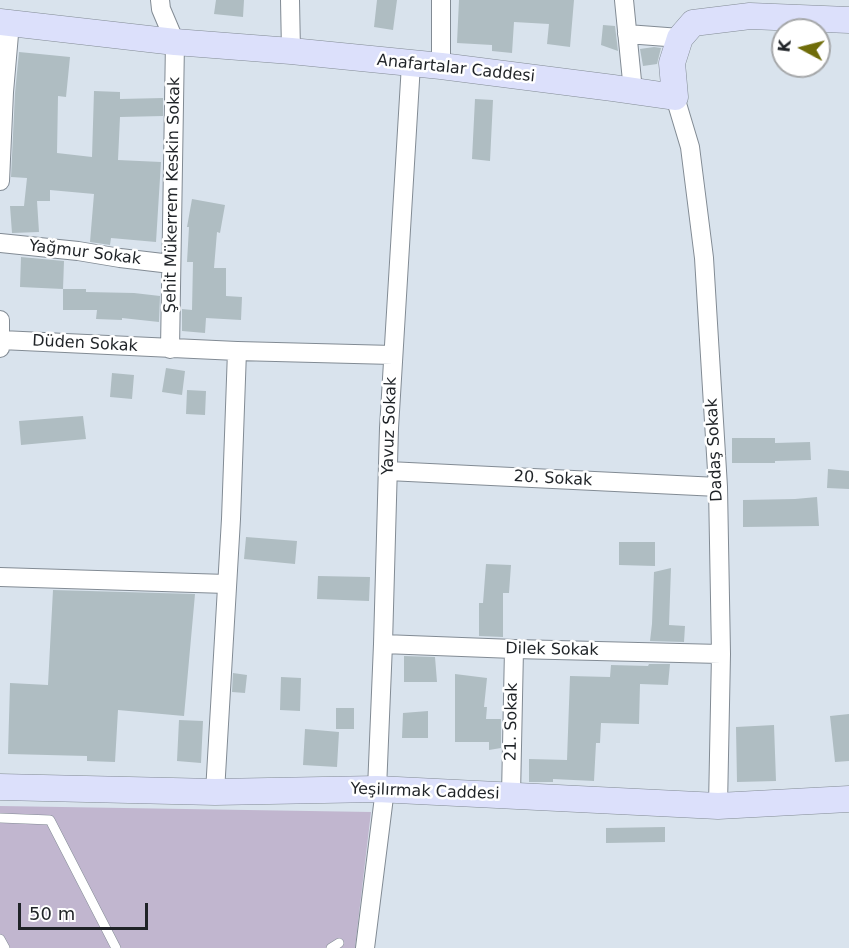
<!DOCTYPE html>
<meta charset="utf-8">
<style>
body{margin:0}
#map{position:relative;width:849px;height:948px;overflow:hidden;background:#d9e3ed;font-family:"DejaVu Sans",sans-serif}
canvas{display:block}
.north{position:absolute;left:771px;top:18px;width:60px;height:60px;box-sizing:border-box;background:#fff;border:2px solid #a5a7a9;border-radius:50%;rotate:277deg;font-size:16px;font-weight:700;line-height:24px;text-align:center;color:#1f2327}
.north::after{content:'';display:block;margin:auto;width:21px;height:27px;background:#6f6c09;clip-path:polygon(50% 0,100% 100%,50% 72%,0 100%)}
.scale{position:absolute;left:18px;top:903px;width:130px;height:27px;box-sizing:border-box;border:3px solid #1f2327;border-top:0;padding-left:8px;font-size:18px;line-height:21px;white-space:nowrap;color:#1f2327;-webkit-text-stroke:4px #fff;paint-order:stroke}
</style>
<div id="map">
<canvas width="849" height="948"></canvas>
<div class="north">K</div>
<div class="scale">50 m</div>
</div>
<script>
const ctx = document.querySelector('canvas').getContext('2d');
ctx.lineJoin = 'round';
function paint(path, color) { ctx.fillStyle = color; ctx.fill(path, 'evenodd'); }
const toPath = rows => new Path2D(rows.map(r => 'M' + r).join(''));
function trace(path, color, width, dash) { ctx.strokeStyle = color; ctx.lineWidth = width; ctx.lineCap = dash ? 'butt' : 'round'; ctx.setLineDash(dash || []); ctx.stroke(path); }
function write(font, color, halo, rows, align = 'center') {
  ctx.font = font + ' "DejaVu Sans",sans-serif'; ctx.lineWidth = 5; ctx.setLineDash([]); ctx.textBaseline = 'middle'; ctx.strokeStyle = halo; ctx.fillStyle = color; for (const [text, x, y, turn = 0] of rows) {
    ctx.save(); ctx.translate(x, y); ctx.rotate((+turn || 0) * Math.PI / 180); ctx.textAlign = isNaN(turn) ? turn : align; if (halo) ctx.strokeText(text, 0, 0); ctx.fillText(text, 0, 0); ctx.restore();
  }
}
const green = toPath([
 [0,806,371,812,355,948,0,948]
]);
const building = toPath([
 [216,0,244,0,243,17,214,14],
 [377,0,397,0,393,30,374,27],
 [459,0,574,0,570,47,547,44,549,24,514,22,512,53,492,51,492,45,457,43],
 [603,25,615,26,618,51,601,45],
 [654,47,661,48,657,64,643,66,640,49],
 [19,52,70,57,66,97,58,96,57,153,92,157,94,91,120,92,120,99,163,98,163,116,120,117,118,160,161,162,156,242,111,238,110,245,90,242,94,194,50,190,50,201,37,201,39,232,12,233,10,206,24,206,27,178,11,177,15,93],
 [475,99,493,100,490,161,472,159],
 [192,199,225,205,220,233,217,232,214,268,226,268,226,296,242,297,241,320,206,318,205,333,182,331,182,309,192,310,193,262,187,262,189,227,187,227],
 [21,257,64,261,63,289,20,287],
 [63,289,86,289,86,292,134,293,160,296,159,322,122,318,122,320,96,319,97,310,63,310],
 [166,368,185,371,182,395,162,392],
 [112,373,134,375,132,399,110,397],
 [187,390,206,391,205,415,186,414],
 [83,416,86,439,21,445,19,421],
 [732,438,775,438,775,443,810,442,811,460,775,461,775,463,732,463],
 [828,469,849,471,849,489,827,488],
 [817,497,819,526,743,527,743,500,795,499],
 [246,537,297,541,295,564,244,559],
 [619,542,655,542,655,566,619,565],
 [486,564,511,565,509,593,503,593,503,637,479,636,479,603,483,603],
 [671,568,669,625,685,626,684,642,650,641,652,624,654,572],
 [318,576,370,577,369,601,317,599],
 [53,590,195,594,184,716,118,710,115,762,87,761,87,756,8,754,10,683,48,685],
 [404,656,435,657,437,682,404,682],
 [649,664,670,664,668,685,640,684,639,724,601,723,600,743,596,743,594,781,553,779,553,782,529,782,529,759,567,760,570,676,610,677,611,665,648,666],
 [233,673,247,675,245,693,232,692],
 [455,674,487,678,484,707,487,707,486,719,501,719,501,748,489,750,489,742,455,742],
 [281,677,301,678,300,711,280,710],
 [336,708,354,708,354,729,336,729],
 [428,711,428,738,402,738,403,713],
 [849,714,849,761,835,762,830,716],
 [179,720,203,721,201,763,177,761],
 [774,725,776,781,737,782,736,727],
 [305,729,339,732,337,767,303,765],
 [665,827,665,842,606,843,606,828]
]);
const lane = toPath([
 [0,818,50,820,116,948],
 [0,939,5,948],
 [331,948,339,943]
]);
const street = toPath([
 [160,0,161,9,175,42,170,349],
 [290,0,291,51],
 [624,0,633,91],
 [627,34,680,38],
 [441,66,441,0],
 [675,97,690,147,704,258,718,487,721,654,718,806],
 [0,181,4,92,10,23],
 [0,243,78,251,120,258,171,264],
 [0,320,0,348],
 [1,340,237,351,393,355],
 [388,471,718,487],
 [0,577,227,584],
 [383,644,514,649,721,654],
 [377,789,383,644,389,428,411,64],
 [215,792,231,519,237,351],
 [511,795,514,649],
 [365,948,385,789]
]);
const secondary = toPath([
 [0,22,175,42,291,51,441,66,613,88,675,97,672,63,680,38,693,23,750,16,849,20],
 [0,787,215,792,377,789,718,806,849,799]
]);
const streetNames = [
 ["Anafartalar Caddesi",456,69,6],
 ["Şehit Mükerrem Keskin Sokak",173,195,-89],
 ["Yağmur Sokak",85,253,7],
 ["Düden Sokak",85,344,3],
 ["Yavuz Sokak",390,426,-88],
 ["Dadaş Sokak",715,450,-93],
 ["20. Sokak",553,479,3],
 ["Dilek Sokak",552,650,1],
 ["21. Sokak",512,722,-89],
 ["Yeşilırmak Caddesi",425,792,2]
];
paint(green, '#c1b6cf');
paint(building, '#afbdc2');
trace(lane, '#828b94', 10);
trace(street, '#828b94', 20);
trace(secondary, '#828b94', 27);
trace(lane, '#fff', 9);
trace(street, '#fff', 18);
trace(secondary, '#dce0fb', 26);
write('16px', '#1f2327', '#fff', streetNames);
</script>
